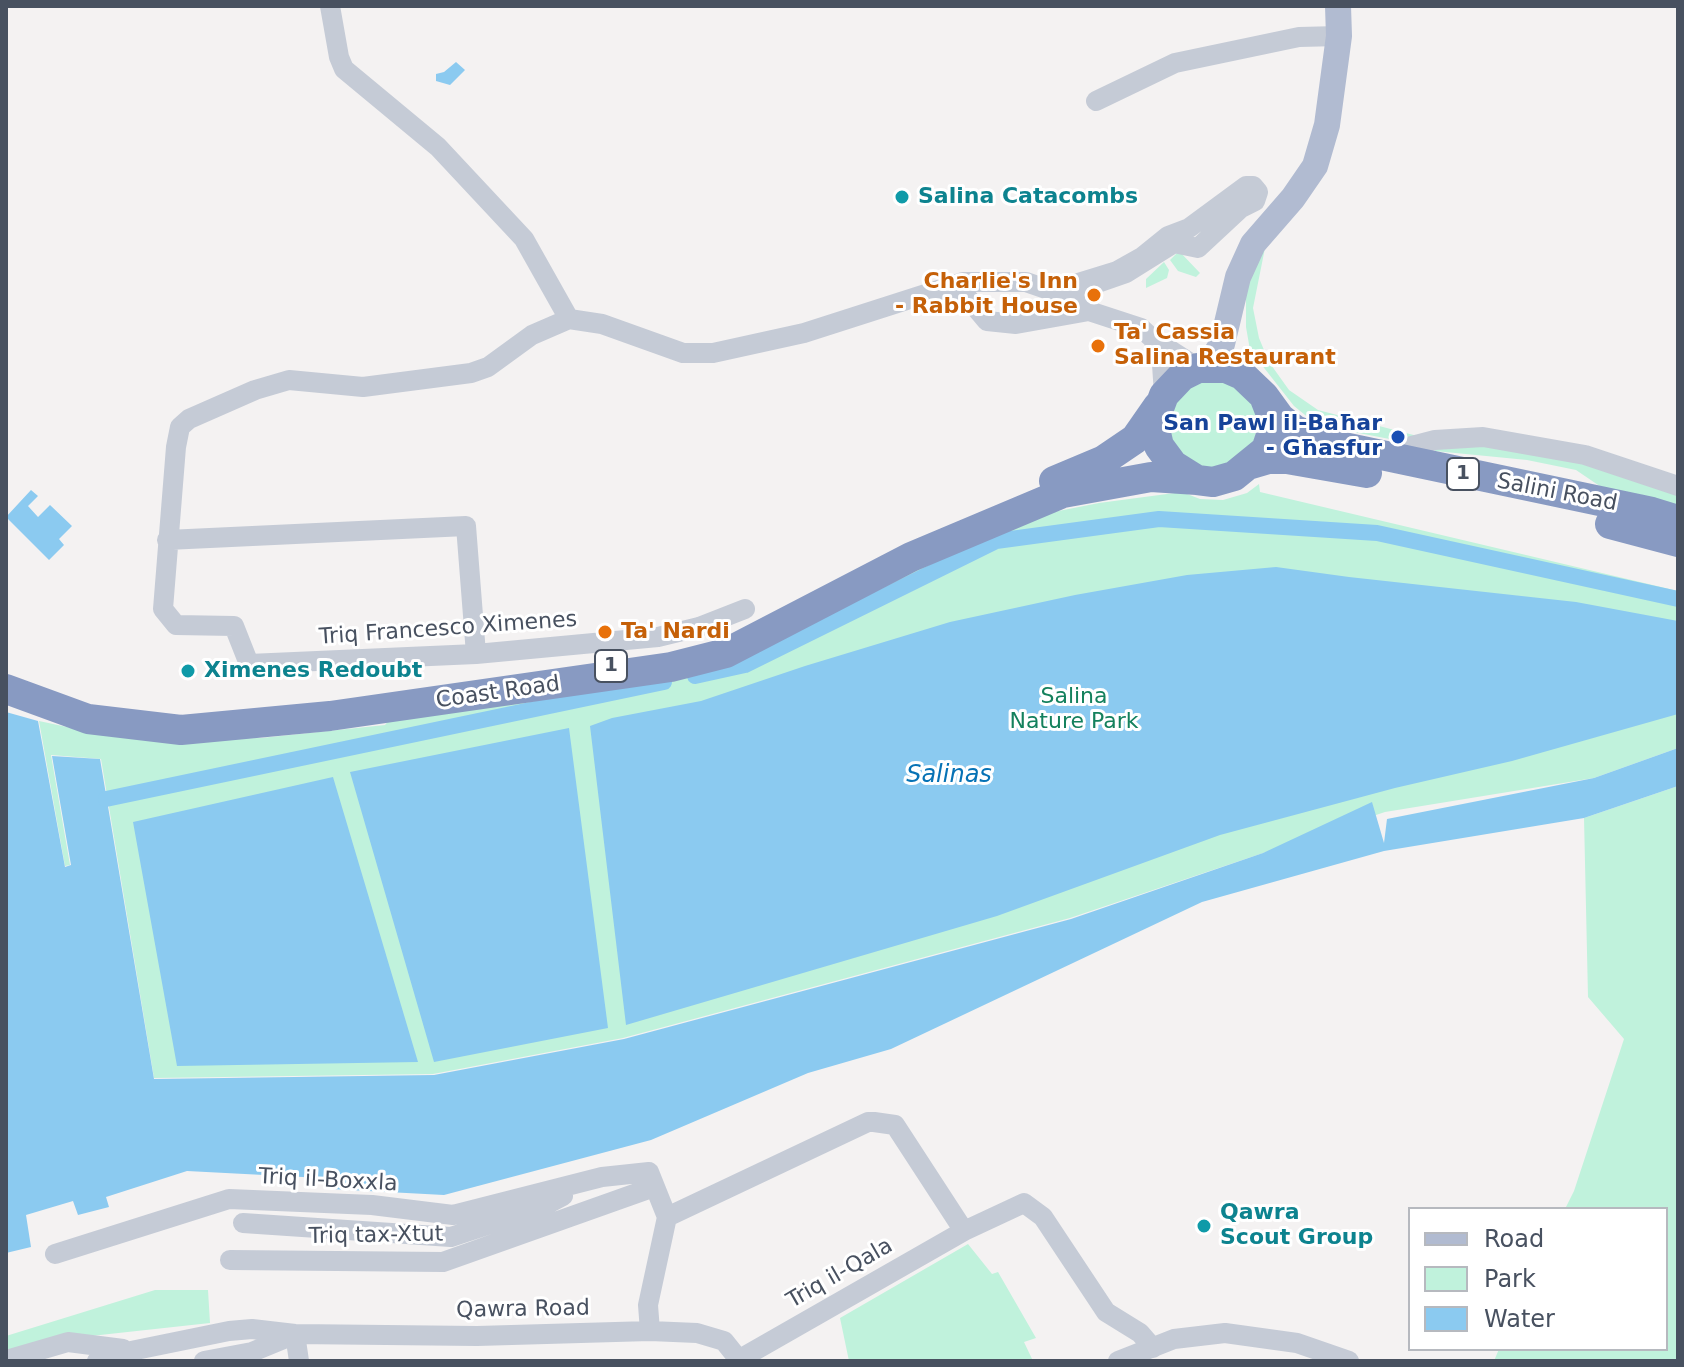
<!DOCTYPE html>
<meta charset="utf-8">
<style>
body{margin:0}
#map{position:relative;width:1684px;height:1367px;overflow:hidden;background:#f4f2f2;font-family:"DejaVu Sans",sans-serif}
canvas{display:block}
.frame{position:absolute;inset:0;border:8px solid #485160;pointer-events:none}
.legend{position:absolute;left:1408px;top:1207px;width:260px;height:144px;box-sizing:border-box;background:#fff;border:2px solid #b6b9bf;margin:0;padding:10px 14px;list-style:none;font-size:24px;color:#485160}
.legend li{display:flex;align-items:center;gap:16px;height:40px}
.legend b{width:40px;border:2px solid #b6b9bf}
</style>
<div id="map">
<canvas width="1684" height="1367"></canvas>
<div class="frame"></div>
<ul class="legend">
<li><b style="height:10px;background:#b1bbd1"></b>Road</li>
<li><b style="height:22px;background:#c0f2dc"></b>Park</li>
<li><b style="height:22px;background:#8bcaf0"></b>Water</li>
</ul>
</div>
<script>
const ctx = document.querySelector('canvas').getContext('2d');
ctx.lineJoin = 'round';
function paint(path, color) { ctx.fillStyle = color; ctx.fill(path, 'evenodd'); }
const toPath = rows => new Path2D(rows.map(r => 'M' + r).join(''));
function trace(path, color, width, dash) { ctx.strokeStyle = color; ctx.lineWidth = width; ctx.lineCap = dash ? 'butt' : 'round'; ctx.setLineDash(dash || []); ctx.stroke(path); }
function write(font, color, halo, rows, align = 'center') {
  ctx.font = font + ' "DejaVu Sans",sans-serif'; ctx.lineWidth = 6; ctx.setLineDash([]); ctx.textBaseline = 'middle'; ctx.strokeStyle = halo; ctx.fillStyle = color; for (const [text, x, y, turn = 0] of rows) {
    ctx.save(); ctx.translate(x, y); ctx.rotate((+turn || 0) * Math.PI / 180); ctx.textAlign = isNaN(turn) ? turn : align; if (halo) ctx.strokeText(text, 0, 0); ctx.fillText(text, 0, 0); ctx.restore();
  }
}
const green = toPath([
 [1265,248,1253,308,1259,338,1269,362,1289,390,1318,410,1425,438,1405,442,1333,428,1310,419,1294,406,1250,350,1246,327,1246,292,1255,264],
 [1179,251,1200,273,1196,277,1178,271,1170,260],
 [1164,262,1169,270,1167,278,1146,288,1146,279],
 [1198,382,1228,382,1251,401,1256,414,1257,429,1253,443,1219,469,1191,464,1171,443,1169,413,1175,400],
 [1475,444,1573,458,1678,494,1678,506,1604,489,1576,470,1527,460,1435,451,1435,448],
 [1259,484,1260,492,1678,591,1678,748,1594,778,1385,812,1070,918,623,1038,433,1074,154,1078,101,759,51,755,70,865,65,866,39,721,100,734,173,739,261,738,385,725,390,719,657,673,1028,517,1099,503,1182,492,1200,499,1223,500,1247,493],
 [1678,786,1678,1361,1494,1361,1499,1349,1666,1349,1666,1209,1565,1209,1574,1191,1624,1039,1588,997,1584,818],
 [968,1244,992,1274,998,1272,1036,1338,1024,1342,1033,1361,849,1361,840,1318],
 [155,1290,208,1290,210,1323,91,1336,6,1353,6,1336]
]);
const water = toPath([
 [456,62,465,70,450,85,436,81,436,74,444,72],
 [31,490,38,496,28,506,38,517,50,505,72,526,59,539,64,545,49,560,6,517],
 [1276,567,1349,577,1576,602,1678,621,1678,714,1512,761,1395,788,1220,835,997,916,626,1025,590,726,612,718,701,701,805,666,950,622,1075,595,1187,575],
 [6,712,38,721,65,867,71,865,52,756,100,759,154,1079,434,1075,624,1039,1071,919,1263,853,1372,802,1384,843,1387,819,1594,778,1678,748,1678,786,1584,818,1384,851,1202,902,891,1049,808,1073,651,1140,444,1195,331,1189,331,1183,340,1182,341,1179,187,1171,106,1197,109,1207,78,1215,73,1201,26,1215,31,1247,6,1253],
 [569,728,608,1028,434,1062,350,772],
 [333,777,418,1062,177,1066,133,822]
]);
const canal = toPath([
 [695,676,745,665,996,541,1159,519,1377,533,1678,599],
 [106,799,664,682]
]);
const minor = toPath([
 [330,6,339,57,344,69,438,147,524,239,569,319,602,324,683,353,713,353,804,333,963,282,1026,282,1052,291,1089,311,1141,328,1153,339],
 [1096,101,1175,63,1299,37,1339,36],
 [1052,291,1117,271,1142,257,1168,236,1189,228,1246,186,1253,186,1258,192,1255,201,1241,208,1198,248,1174,243,1126,273,1080,289,1068,300],
 [942,294,966,296,987,321,1016,324,1089,311],
 [569,319,532,335,488,367,471,373,363,387,289,380,255,390,189,419,180,427,176,447,163,609,176,625,234,626,249,664,476,654,658,637,699,627,745,609],
 [1164,395,1162,364,1153,339,1198,368],
 [1385,453,1435,440,1483,437,1585,455,1678,486],
 [167,540,466,526,476,654],
 [667,1217,868,1122,874,1122,895,1125,964,1231],
 [243,1223,451,1237,544,1206,563,1196],
 [55,1254,229,1199,372,1205,453,1215,602,1177,649,1172,667,1217,648,1305,650,1331],
 [230,1260,443,1262,654,1187],
 [295,1334,299,1361],
 [740,1359,964,1231,1024,1203,1043,1217,1106,1312,1140,1333,1153,1348],
 [6,1360,68,1342,123,1349],
 [97,1361,131,1351,229,1331,252,1329,295,1334,477,1336,650,1331,697,1333,724,1341,740,1361],
 [204,1361,252,1352,291,1336],
 [1118,1361,1174,1339,1225,1333,1297,1343,1349,1361]
]);
const major = toPath([
 [1207,368,1222,344,1238,277,1253,244,1293,198,1315,166,1327,125,1339,36,1338,6]
]);
const highway = toPath([
 [1198,368,1226,368,1242,375,1264,396,1271,414,1272,432,1266,450,1234,476,1213,482,1197,480,1173,465,1159,446,1156,433,1155,419,1164,395,1182,376,1198,368],
 [1264,396,1280,418,1295,430,1334,445,1652,512,1678,520],
 [1251,464,1268,459,1287,459,1367,473],
 [1054,481,1104,460,1135,439,1158,406],
 [1610,524,1678,542],
 [6,689,88,719,181,730,330,716,671,667,726,653,911,557,1063,493,1151,477,1197,480]
]);
const markers = [
 [902,197,8,"#0f9aa8"],
 [1094,295,8,"#e8710a"],
 [1098,346,8,"#e8710a"],
 [1398,437,8,"#1a4fb4"],
 [605,632,8,"#e8710a"],
 [188,671,8,"#0f9aa8"],
 [1204,1226,8,"#0f9aa8"]
];
const shields = [
 [1463,474,32],
 [611,666,32]
];
const shieldNames = [
 ["1",1463,474],
 ["1",611,666]
];
const cultureNames = [
 ["Salina Catacombs",918,197],
 ["Ximenes Redoubt",204,671],
 ["Qawra",1220,1213],
 ["Scout Group",1220,1238]
];
const foodNames = [
 ["Charlie's Inn",1078,282,"right"],
 ["- Rabbit House",1078,307,"right"],
 ["Ta' Cassia",1114,333],
 ["Salina Restaurant",1114,358],
 ["Ta' Nardi",621,632]
];
const transitNames = [
 ["San Pawl il-Baħar",1382,424],
 ["- Għasfur",1382,449]
];
const streetNames = [
 ["Salini Road",1557,493,11],
 ["Triq Francesco Ximenes",448,629,-4],
 ["Coast Road",498,693,-8],
 ["Triq il-Boxxla",328,1181,3],
 ["Triq tax-Xtut",376,1236,-1],
 ["Triq il-Qala",840,1274,-30],
 ["Qawra Road",523,1310,-1]
];
const parkNames = [
 ["Salina",1074,697],
 ["Nature Park",1074,722]
];
const waterNames = [
 ["Salinas",949,776]
];
paint(green, '#c0f2dc');
paint(water, '#8bcaf0');
trace(canal, '#8bcaf0', 16);
trace(minor, '#c5cbd6', 20);
trace(major, '#b1bbd1', 26);
trace(highway, '#889ac2', 30);
for (const [x, y, r, color] of markers) { const dot = new Path2D(); dot.arc(x, y, r, 0, 2 * Math.PI); ctx.fillStyle = color; ctx.fill(dot); trace(dot, '#fff', 3); }
for (const [x, y, w] of shields) { const box = new Path2D(); box.roundRect(x - w / 2, y - 16, w, 32, 6); ctx.fillStyle = '#fff'; ctx.fill(box); trace(box, '#485160', 2); }
write('bold 20px', '#485160', null, shieldNames);
write('bold 22px', '#0d838f', '#fff', cultureNames, 'left');
write('bold 22px', '#c56008', '#fff', foodNames, 'left');
write('bold 22px', '#164399', '#fff', transitNames, 'right');
write('22px', '#485160', '#fff', streetNames);
write('22px', '#14815d', '#fff', parkNames);
write('italic 24px', '#0672b5', '#fff', waterNames);
</script>
